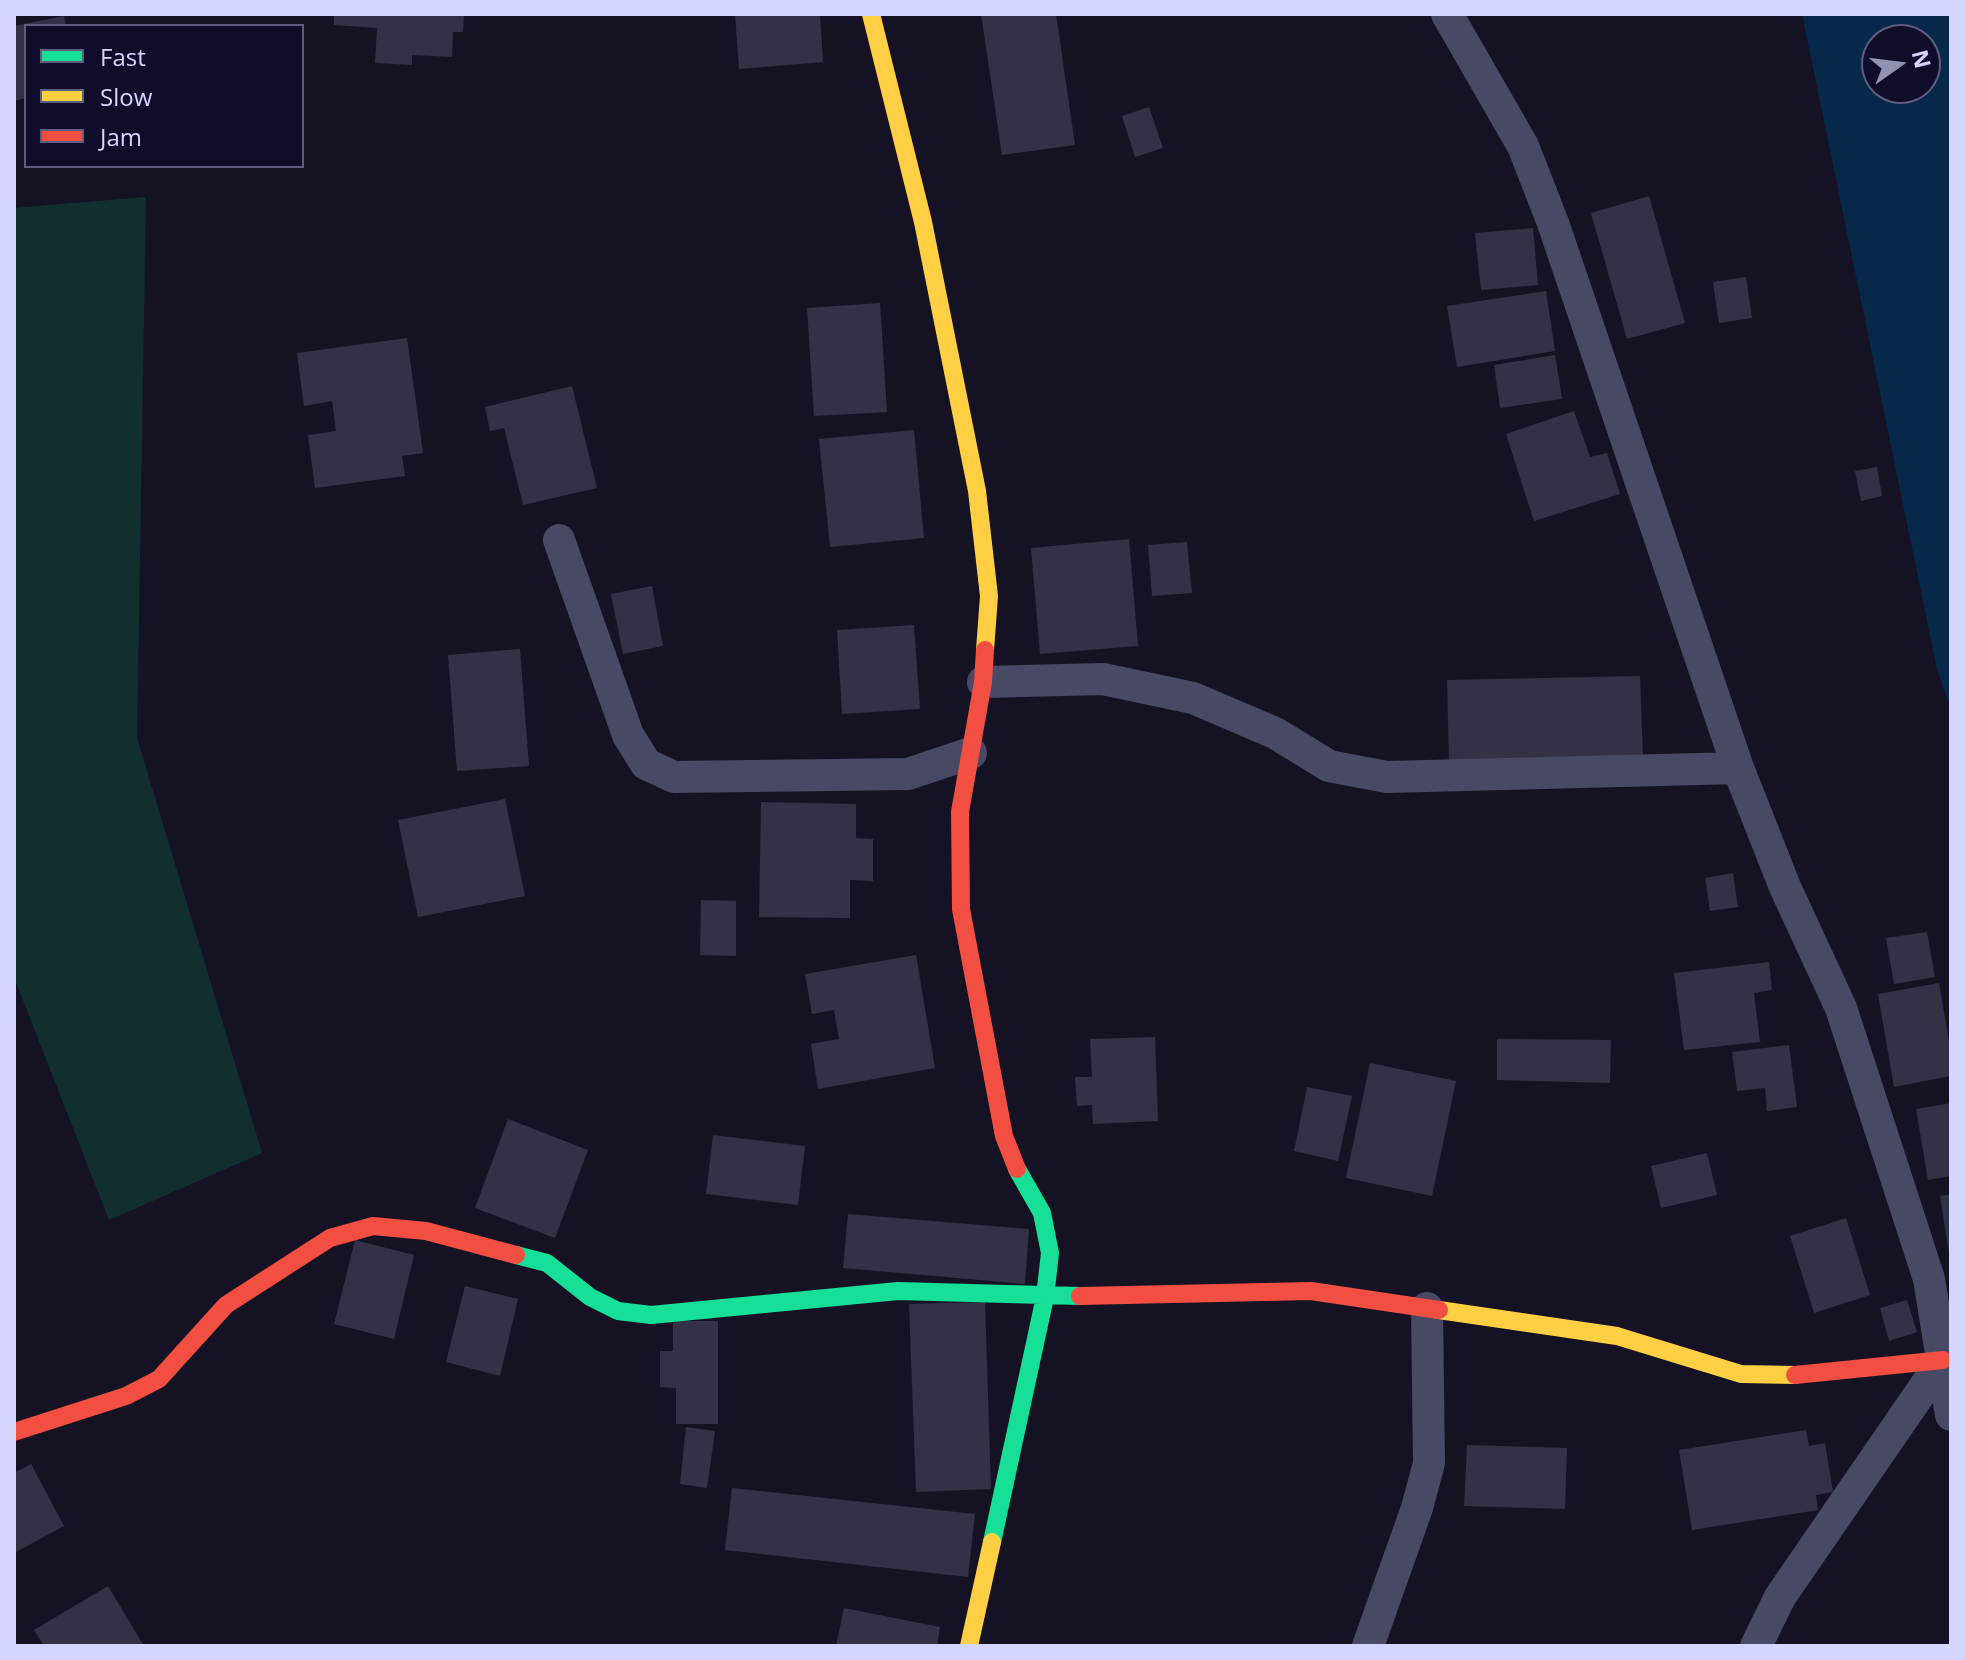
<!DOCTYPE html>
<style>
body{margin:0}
#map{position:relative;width:1965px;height:1660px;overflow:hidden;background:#151323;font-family:"Open Sans",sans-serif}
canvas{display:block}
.frame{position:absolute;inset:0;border:16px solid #d5d6ff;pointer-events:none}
.legend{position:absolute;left:24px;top:24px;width:280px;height:144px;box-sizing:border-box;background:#0f0d29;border:2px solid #5e5d7f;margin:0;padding:10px 14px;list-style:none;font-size:24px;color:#d5d6ff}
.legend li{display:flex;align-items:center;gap:16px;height:40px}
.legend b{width:40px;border:2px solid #5e5d7f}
.north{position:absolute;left:1861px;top:24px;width:80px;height:80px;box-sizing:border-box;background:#0f0d29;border:2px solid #5e5d7f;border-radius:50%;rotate:76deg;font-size:22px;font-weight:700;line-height:32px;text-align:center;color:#d5d6ff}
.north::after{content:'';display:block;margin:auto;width:28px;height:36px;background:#9292b2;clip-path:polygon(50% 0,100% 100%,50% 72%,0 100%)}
</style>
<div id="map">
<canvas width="1965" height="1660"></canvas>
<div class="frame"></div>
<ul class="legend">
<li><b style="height:10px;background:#16e098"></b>Fast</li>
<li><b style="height:10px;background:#ffcf43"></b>Slow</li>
<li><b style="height:10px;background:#f24e42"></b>Jam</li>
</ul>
<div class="north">N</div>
</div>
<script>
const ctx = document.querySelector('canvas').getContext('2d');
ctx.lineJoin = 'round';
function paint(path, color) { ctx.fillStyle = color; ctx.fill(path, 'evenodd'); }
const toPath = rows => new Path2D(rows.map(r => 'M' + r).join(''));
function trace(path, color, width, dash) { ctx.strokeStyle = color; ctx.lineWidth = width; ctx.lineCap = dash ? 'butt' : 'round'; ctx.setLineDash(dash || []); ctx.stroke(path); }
const green = toPath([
 [146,197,137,738,262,1153,109,1220,14,977,14,208]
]);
const water = toPath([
 [1802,14,1951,14,1951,709,1937,669],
 [1877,40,1925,40,1925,88,1877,88]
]);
const building = toPath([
 [334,14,464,14,463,32,453,32,452,57,412,55,412,65,375,63,377,28,334,25],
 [735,14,820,14,823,62,739,69],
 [981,14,1056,14,1075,145,1002,155],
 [64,16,66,26,26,26,26,98,14,101,14,26],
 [1149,107,1163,148,1135,157,1122,116],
 [1649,196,1685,323,1627,339,1591,213],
 [1533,228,1538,285,1481,290,1475,233],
 [1746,277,1752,318,1719,323,1713,282],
 [1546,291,1555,351,1457,367,1447,306],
 [880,303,887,412,814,416,807,308],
 [407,338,423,453,402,456,405,476,315,488,308,435,336,431,332,401,304,406,297,353],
 [1555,355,1562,399,1500,408,1494,365],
 [572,386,597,488,523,505,504,428,490,431,485,407],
 [1574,411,1590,457,1607,453,1620,494,1534,521,1506,434],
 [914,430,924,538,830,547,819,439],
 [1877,467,1882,496,1861,501,1855,471],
 [1129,539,1138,646,1040,654,1031,548],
 [1187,542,1192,593,1152,596,1148,545],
 [652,586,663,646,623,654,611,594],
 [914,625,920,709,842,714,837,630],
 [520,649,529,766,457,771,448,655],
 [1640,676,1643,757,1449,763,1447,680],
 [505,799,525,896,418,917,398,820],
 [761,802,856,804,856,838,873,839,873,881,850,880,850,918,759,917],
 [1733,873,1738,907,1710,911,1705,878],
 [701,900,736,901,736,956,700,955],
 [1927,932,1935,977,1894,984,1886,938],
 [916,955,935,1068,818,1089,811,1044,839,1039,834,1010,812,1014,805,974],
 [1769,962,1772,990,1754,993,1760,1042,1684,1050,1674,973],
 [1939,983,1951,1052,1951,1076,1894,1087,1878,994],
 [1155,1037,1158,1121,1093,1124,1092,1105,1077,1106,1075,1077,1092,1077,1090,1039],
 [1497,1039,1611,1040,1610,1083,1497,1080],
 [1789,1045,1797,1107,1767,1111,1765,1088,1737,1091,1732,1052],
 [1370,1063,1456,1081,1432,1196,1346,1178],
 [1307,1087,1352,1096,1338,1161,1294,1151],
 [1951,1103,1951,1176,1928,1180,1916,1109],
 [508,1119,588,1150,555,1238,475,1208],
 [713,1135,805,1146,798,1205,706,1194],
 [1707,1153,1717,1195,1661,1208,1651,1166],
 [1951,1194,1951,1252,1949,1253,1940,1196],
 [848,1214,1029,1229,1025,1284,843,1268],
 [1846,1218,1870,1295,1814,1313,1790,1236],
 [355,1240,414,1255,394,1339,334,1324],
 [465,1286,518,1299,500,1376,446,1362],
 [1907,1300,1917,1332,1889,1341,1880,1308],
 [985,1302,991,1489,916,1492,909,1304],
 [673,1321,718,1321,718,1424,676,1424,676,1388,660,1387,660,1351,673,1351],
 [686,1427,715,1431,707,1488,680,1484],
 [1806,1430,1809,1446,1825,1443,1833,1492,1816,1495,1818,1510,1692,1530,1679,1450],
 [1467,1445,1567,1448,1565,1509,1464,1506],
 [31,1464,64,1526,14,1553,14,1473],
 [732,1488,975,1514,968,1577,725,1550],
 [108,1586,144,1646,44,1646,34,1630],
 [844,1608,940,1627,937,1646,836,1646]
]);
const street = toPath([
 [1447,14,1523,146,1553,223,1738,768,1785,887,1841,1008,1929,1279,1951,1415],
 [559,540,628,735,646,764,674,777,908,774,971,753],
 [983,682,1103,679,1193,698,1275,733,1329,766,1387,777,1738,768],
 [1368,1646,1417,1508,1429,1463,1427,1308],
 [1756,1646,1780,1597,1943,1360]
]);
const fast = toPath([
 [516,1255,547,1263,590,1297,618,1311,651,1315,898,1291,1080,1296],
 [992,1542,1045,1297,1050,1253,1042,1213,1017,1169]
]);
const slow = toPath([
 [871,14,923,222,977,491,989,596,985,650],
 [1439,1310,1617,1336,1741,1374,1795,1375],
 [969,1646,992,1542]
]);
const jam = toPath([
 [985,650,983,682,960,812,961,909,1004,1136,1017,1169],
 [1080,1296,1311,1291,1439,1310],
 [1795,1375,1943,1360],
 [14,1432,126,1396,159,1379,226,1305,330,1238,373,1226,426,1231,516,1255]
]);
paint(green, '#11302d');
paint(water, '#08284a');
paint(building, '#333145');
trace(street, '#484964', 32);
trace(fast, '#16e098', 18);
trace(slow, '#ffcf43', 18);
trace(jam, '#f24e42', 18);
</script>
